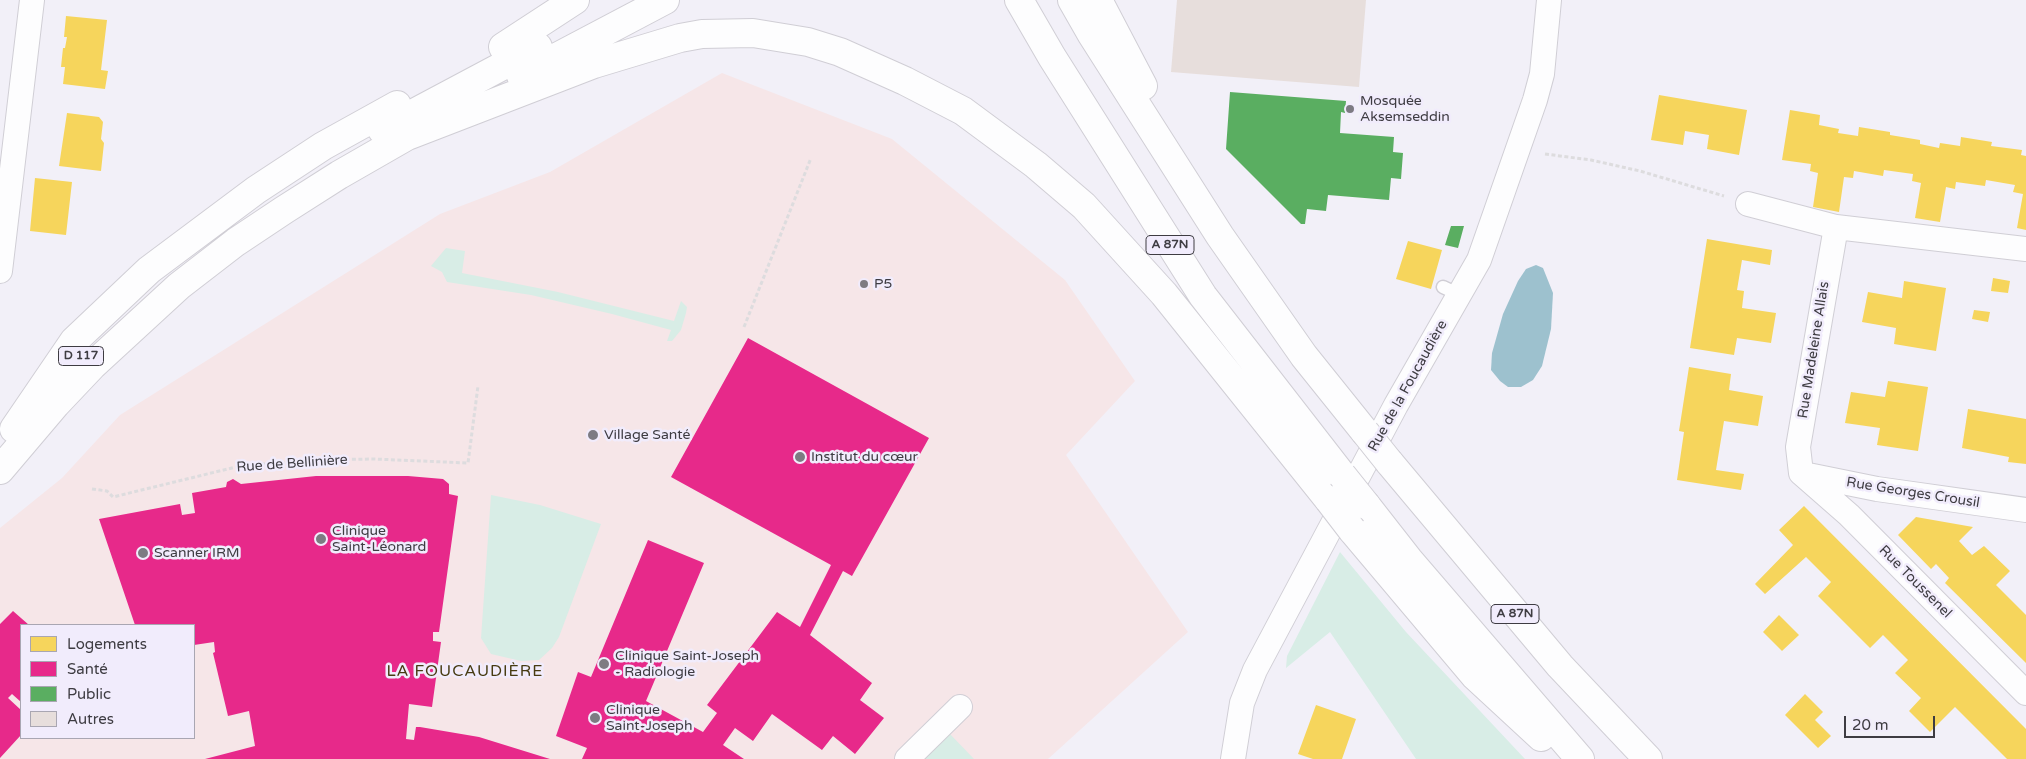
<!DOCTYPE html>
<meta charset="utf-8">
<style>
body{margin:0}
#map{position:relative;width:2026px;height:759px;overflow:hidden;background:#f2f0f8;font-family:"Varela Round",sans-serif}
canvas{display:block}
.legend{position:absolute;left:20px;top:624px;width:175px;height:115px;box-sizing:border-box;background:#f1ecfc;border:1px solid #a9a6b2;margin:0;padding:6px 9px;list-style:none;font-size:15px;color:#3e3c42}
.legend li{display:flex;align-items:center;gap:10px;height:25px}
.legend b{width:25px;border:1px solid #a9a6b2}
.scale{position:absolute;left:1844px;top:716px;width:91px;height:22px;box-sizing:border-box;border:2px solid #3e3c42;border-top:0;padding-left:6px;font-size:15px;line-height:18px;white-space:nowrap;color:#3e3c42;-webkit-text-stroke:4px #f1ecfc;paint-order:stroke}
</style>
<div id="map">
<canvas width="2026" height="759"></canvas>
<ul class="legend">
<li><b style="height:14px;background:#f6d55c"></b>Logements</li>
<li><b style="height:14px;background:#e7298a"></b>Santé</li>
<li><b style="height:14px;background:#5aae61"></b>Public</li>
<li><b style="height:14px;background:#e7dedc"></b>Autres</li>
</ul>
<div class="scale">20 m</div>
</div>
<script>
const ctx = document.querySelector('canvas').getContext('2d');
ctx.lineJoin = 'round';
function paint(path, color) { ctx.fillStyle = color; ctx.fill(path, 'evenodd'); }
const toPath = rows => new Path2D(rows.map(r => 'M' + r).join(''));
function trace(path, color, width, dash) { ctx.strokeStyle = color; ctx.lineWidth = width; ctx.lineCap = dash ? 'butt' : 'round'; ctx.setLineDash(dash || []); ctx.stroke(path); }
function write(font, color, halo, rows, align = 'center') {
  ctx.font = font + ' "Varela Round",sans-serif'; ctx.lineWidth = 5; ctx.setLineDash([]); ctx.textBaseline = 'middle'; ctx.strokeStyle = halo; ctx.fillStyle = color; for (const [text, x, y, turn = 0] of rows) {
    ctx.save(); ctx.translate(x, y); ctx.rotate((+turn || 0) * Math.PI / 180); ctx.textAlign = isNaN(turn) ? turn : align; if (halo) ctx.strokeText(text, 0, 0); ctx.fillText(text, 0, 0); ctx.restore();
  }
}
const medical = toPath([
 [722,73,892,139,1065,280,1135,381,1066,455,1188,632,1048,759,0,759,0,528,62,478,120,415,440,214,550,172],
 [21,625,194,625,194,738,21,738]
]);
const green = toPath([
 [446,248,465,251,462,273,558,292,674,321,681,301,687,307,686,313,681,330,672,341,667,341,671,330,612,314,531,295,447,282,442,272,431,266],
 [491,495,540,505,601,524,559,637,552,648,539,660,521,661,491,654,481,638],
 [1340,552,1406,632,1525,759,1416,759,1330,632,1286,668,1287,656],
 [949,733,974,759,923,759]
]);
const water = toPath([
 [1536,265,1543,268,1553,293,1551,329,1542,366,1533,380,1521,387,1508,387,1500,381,1491,370,1492,353,1503,314,1518,281,1526,269]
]);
const homes = toPath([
 [66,16,107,20,101,70,108,71,105,89,63,84,65,67,61,67,63,48,65,48,67,37,64,37],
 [1659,95,1747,110,1739,155,1707,149,1709,135,1685,131,1683,145,1651,140],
 [1790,110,1820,115,1819,125,1839,129,1838,133,1858,136,1859,127,1890,132,1890,135,1920,140,1920,144,1939,148,1940,143,1960,146,1961,137,1992,142,1991,146,2022,150,2021,155,2026,156,2026,230,2017,228,2023,194,2013,192,2015,185,1986,180,1985,186,1956,182,1955,189,1946,187,1940,222,1915,218,1921,183,1912,181,1913,174,1884,170,1883,176,1854,171,1853,178,1844,177,1839,212,1813,207,1818,173,1810,171,1811,164,1782,160],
 [67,113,99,117,103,122,101,139,104,143,101,171,59,166],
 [35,178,72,182,66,235,30,231],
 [1707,239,1772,250,1770,265,1742,260,1737,290,1744,291,1742,308,1776,313,1771,343,1737,338,1734,355,1690,348],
 [1408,241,1442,250,1431,289,1396,279],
 [1993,278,2010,281,2008,293,1991,291],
 [1904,281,1946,288,1936,351,1894,344,1896,328,1862,322,1868,292,1902,298],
 [1974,310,1990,312,1988,322,1972,319],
 [1689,367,1731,374,1729,390,1763,396,1758,426,1724,421,1716,470,1744,474,1741,490,1677,480,1684,432,1679,431],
 [1888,381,1928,387,1918,451,1877,445,1880,428,1845,423,1851,392,1885,397],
 [1968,409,2026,419,2026,464,2008,462,2009,457,1962,448],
 [1804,506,2026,729,2026,759,2007,759,1955,707,1930,732,1909,711,1921,698,1895,673,1908,660,1883,635,1870,648,1818,596,1831,582,1806,557,1765,594,1755,584,1793,545,1779,530],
 [1916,517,1973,527,1959,541,1972,555,1984,546,2010,571,1996,585,2026,615,2026,663,1945,583,1949,578,1936,564,1931,569,1898,535],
 [1779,615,1799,635,1782,651,1763,632],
 [1805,694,1823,712,1815,720,1831,736,1818,748,1785,715],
 [1316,705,1356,719,1342,759,1313,759,1298,754]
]);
const health = toPath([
 [748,338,929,438,852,576,843,571,810,635,872,683,860,700,884,718,855,754,833,736,822,750,772,714,753,741,735,728,723,745,744,759,582,759,587,748,556,736,578,672,591,677,648,540,704,563,646,701,703,732,717,713,707,705,777,612,800,627,831,565,671,477],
 [316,476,408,476,443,479,449,484,449,494,458,496,439,632,433,632,433,641,441,642,432,707,409,704,406,739,414,740,416,727,420,727,479,737,550,759,205,759,255,746,249,711,228,716,213,653,215,652,214,642,194,645,194,625,135,625,99,519,180,504,182,515,195,513,192,493,226,487,227,482,233,479,241,484],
 [13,611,29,625,21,625,21,702,12,694,8,698,21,710,21,735,0,758,0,624]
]);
const public = toPath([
 [1230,92,1346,101,1345,113,1341,112,1340,133,1394,137,1393,152,1403,153,1401,179,1391,178,1389,200,1328,195,1326,211,1307,209,1305,224,1301,224,1226,149],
 [1451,226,1464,226,1458,248,1445,245]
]);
const building = toPath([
 [1177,0,1366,0,1359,87,1171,72]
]);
const path = toPath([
 [1545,154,1591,160,1640,171,1724,196],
 [744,327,811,158],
 [92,489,107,491,113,497,240,466,310,460,374,459,468,463,478,386]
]);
const service = toPath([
 [1443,287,1460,295]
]);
const minor = toPath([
 [1748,204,1836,227,2026,249],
 [0,271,32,0],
 [1801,473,1849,515,2026,693],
 [1801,473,1798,447,1836,227],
 [1803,474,1877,489,2026,510],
 [907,759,960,707],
 [1233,759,1242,703,1255,670,1396,405,1479,260,1535,100,1542,74,1549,0]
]);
const motorway = toPath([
 [1019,0,1052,57,1203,296,1342,475],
 [1072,0,1092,35,1220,236,1304,356,1365,432],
 [1098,0,1143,86],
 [503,47,575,0],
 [521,76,665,0],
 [382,130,538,47],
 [397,140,594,64,680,38,702,34,753,33,808,42,840,52,905,81,963,111,1036,165,1084,206,1164,294,1329,500],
 [14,429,74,341,149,270,256,190,323,146,397,105],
 [1389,462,1560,666,1648,759],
 [0,470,56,404,92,366,179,286,236,242,284,210,339,175,414,132],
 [1366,505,1409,560,1580,759],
 [1352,530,1475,676,1541,737]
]);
const motorwayBridge = toPath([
 [1365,432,1389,462],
 [1342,475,1366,505],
 [1329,500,1352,530]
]);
const markers = [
 [1350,109,5,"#7d7b82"],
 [864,284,5,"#7d7b82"],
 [593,435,6,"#7d7b82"],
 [800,457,6,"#7d7b82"],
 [321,539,6,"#7d7b82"],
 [143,553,6,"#7d7b82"],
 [604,664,6,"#7d7b82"],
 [595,718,6,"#7d7b82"]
];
const shields = [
 [1170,245,48],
 [81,356,45],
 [1515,614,48]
];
const shieldNames = [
 ["A 87N",1170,245],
 ["D 117",81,356],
 ["A 87N",1515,614]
];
const poiNames = [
 ["Mosquée",1360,101],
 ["Aksemseddin",1360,117],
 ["P5",874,284],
 ["Village Santé",604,435],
 ["Institut du cœur",811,457],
 ["Clinique",332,531],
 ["Saint-Léonard",332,547],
 ["Scanner IRM",154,553],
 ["Clinique Saint-Joseph",615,656],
 ["- Radiologie",615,672],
 ["Clinique",606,710],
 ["Saint-Joseph",606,726]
];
const streetNames = [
 ["Rue Madeleine Allais",1814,350,-81],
 ["Rue de la Foucaudière",1408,386,-61],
 ["Rue de Bellinière",292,464,-4],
 ["Rue Georges Crousil",1913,493,9],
 ["Rue Toussenel",1915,582,45]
];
const quarterNames = [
 ["LA FOUCAUDIÈRE",465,672]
];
paint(medical, '#f6e6e8');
paint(green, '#d8ede6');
paint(water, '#9dc1ce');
paint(homes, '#f6d55c');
paint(health, '#e7298a');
paint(public, '#5aae61');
paint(building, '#e7dedc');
trace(service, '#d0ced5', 15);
trace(minor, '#d0ced5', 26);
trace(motorway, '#d0ced5', 30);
trace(path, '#dddcde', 3, [4, 2.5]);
trace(service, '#fdfdfe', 12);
trace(minor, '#fdfdfe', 24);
trace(motorway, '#fdfdfe', 28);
trace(motorwayBridge, '#d0ced5', 30, []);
trace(motorwayBridge, '#fdfdfe', 28);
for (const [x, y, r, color] of markers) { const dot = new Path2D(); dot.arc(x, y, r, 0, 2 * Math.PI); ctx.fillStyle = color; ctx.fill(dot); trace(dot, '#f1ecfc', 2); }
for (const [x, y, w] of shields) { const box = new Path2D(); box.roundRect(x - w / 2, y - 9.5, w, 19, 4); ctx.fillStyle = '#f1ecfc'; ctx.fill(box); trace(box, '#3e3c42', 1); }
write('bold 12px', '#3e3c42', null, shieldNames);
write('14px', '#3e3c42', '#f1ecfc', poiNames, 'left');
write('14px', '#3e3c42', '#f1ecfc', streetNames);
ctx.letterSpacing = '1px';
write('16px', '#473b12', '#f1ecfc', quarterNames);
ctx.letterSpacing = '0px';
</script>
